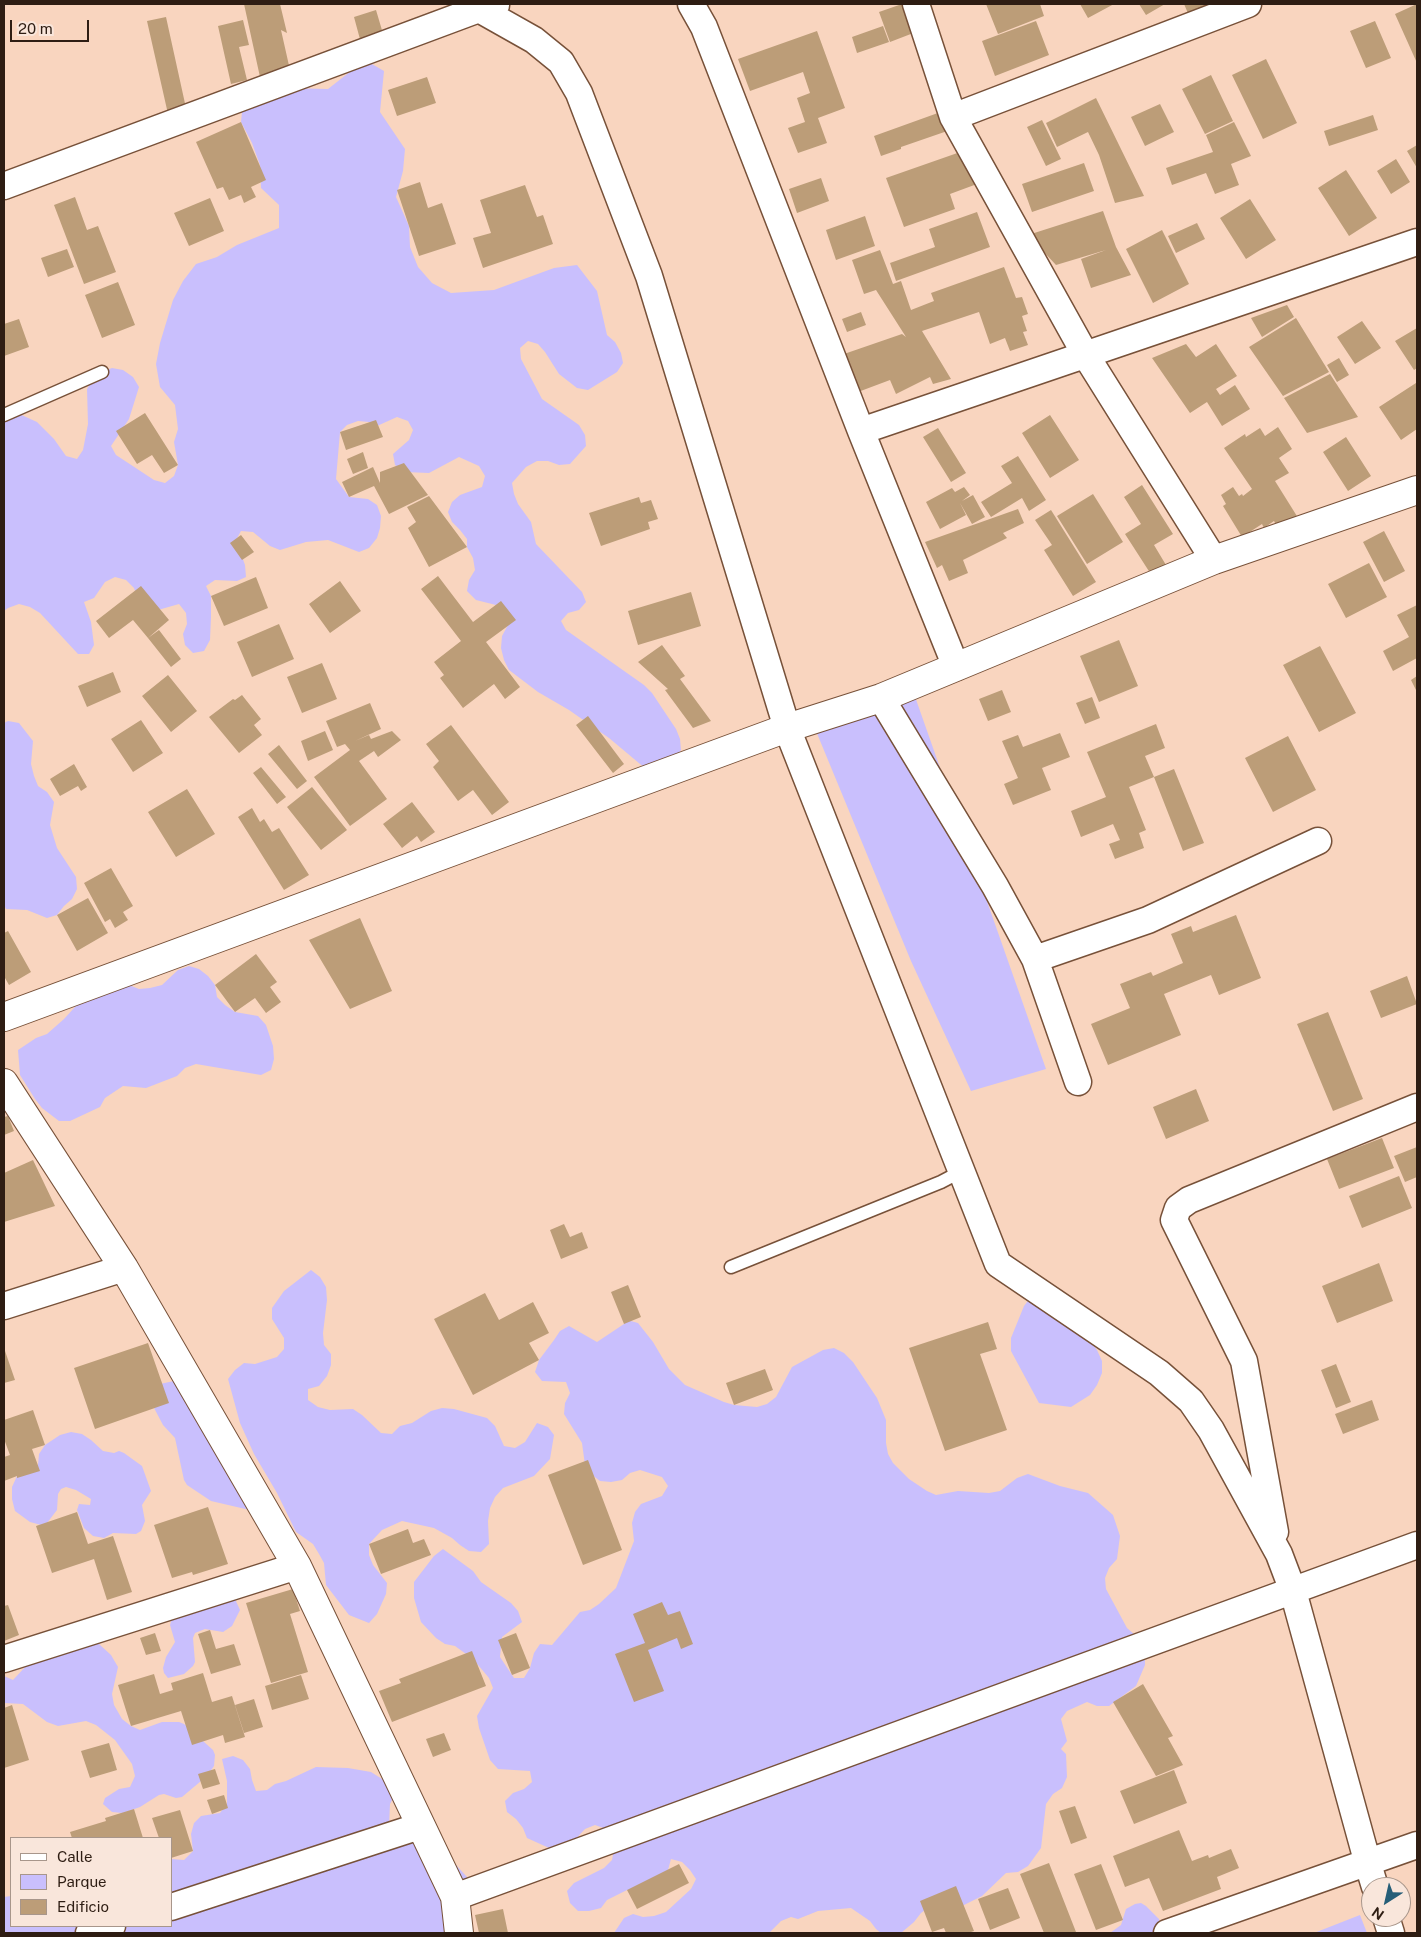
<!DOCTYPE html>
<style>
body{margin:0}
#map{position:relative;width:1421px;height:1937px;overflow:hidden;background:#f9d5bf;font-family:"Public Sans",sans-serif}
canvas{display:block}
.frame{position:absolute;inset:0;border:5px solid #2e1d13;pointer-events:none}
.legend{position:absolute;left:10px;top:1837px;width:162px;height:90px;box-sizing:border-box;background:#f9e6db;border:1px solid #a8968b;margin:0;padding:6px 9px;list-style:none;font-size:15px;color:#2e1d13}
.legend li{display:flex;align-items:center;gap:10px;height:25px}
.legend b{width:25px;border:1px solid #a8968b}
.north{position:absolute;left:1361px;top:1877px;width:50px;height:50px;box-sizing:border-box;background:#f9e6db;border:1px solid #a8968b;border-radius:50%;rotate:215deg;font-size:14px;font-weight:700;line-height:20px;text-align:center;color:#2e1d13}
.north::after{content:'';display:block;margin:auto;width:18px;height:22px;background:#265e78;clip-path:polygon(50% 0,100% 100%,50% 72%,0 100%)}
.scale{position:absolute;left:10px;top:20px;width:79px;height:22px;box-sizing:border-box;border:2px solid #2e1d13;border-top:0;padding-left:6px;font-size:15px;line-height:18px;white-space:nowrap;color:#2e1d13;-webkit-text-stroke:4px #f9e6db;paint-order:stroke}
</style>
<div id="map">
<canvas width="1421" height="1937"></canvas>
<div class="frame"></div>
<ul class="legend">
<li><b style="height:6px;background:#fff"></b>Calle</li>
<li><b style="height:14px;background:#c9bffd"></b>Parque</li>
<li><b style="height:14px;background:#bc9d78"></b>Edificio</li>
</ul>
<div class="north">N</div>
<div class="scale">20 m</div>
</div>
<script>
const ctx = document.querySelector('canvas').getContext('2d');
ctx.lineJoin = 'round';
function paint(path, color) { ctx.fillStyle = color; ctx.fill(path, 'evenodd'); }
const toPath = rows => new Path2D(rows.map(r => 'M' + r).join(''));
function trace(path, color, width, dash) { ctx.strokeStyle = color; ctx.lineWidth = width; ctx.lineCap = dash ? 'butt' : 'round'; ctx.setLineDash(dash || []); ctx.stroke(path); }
const green = toPath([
 [365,60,384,71,380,112,405,149,403,171,396,197,409,226,410,247,418,267,432,283,451,293,494,290,554,268,577,265,597,291,607,335,615,342,621,353,623,363,617,372,588,390,577,388,559,374,545,352,538,344,528,341,520,348,521,359,542,399,579,425,585,435,586,446,570,464,559,465,548,461,537,461,526,467,512,483,514,494,518,504,531,522,536,544,582,592,586,602,579,610,568,613,561,621,566,630,644,685,652,693,676,729,680,739,681,750,668,768,646,769,609,738,569,710,538,692,509,670,504,660,501,648,502,636,508,625,500,606,476,600,467,591,469,580,475,570,473,558,467,547,467,539,460,530,452,522,448,512,452,502,460,495,482,487,485,476,479,466,459,457,429,473,405,472,395,465,393,454,409,440,413,430,408,421,397,417,377,426,369,422,358,421,347,425,340,432,336,479,349,497,368,499,377,505,381,516,380,528,377,538,369,548,359,552,328,540,306,542,280,550,270,546,253,532,241,531,236,540,245,565,246,577,237,581,215,580,206,586,211,596,211,617,210,640,204,651,193,653,185,645,183,634,187,624,186,613,179,604,158,610,138,599,134,588,126,580,115,577,105,582,94,598,84,602,91,622,94,645,89,654,78,654,40,613,30,607,19,604,8,608,4,611,4,407,37,422,54,439,66,456,77,459,83,450,88,424,87,389,93,379,102,372,112,368,123,370,133,377,139,387,129,419,111,446,116,455,154,480,165,483,174,476,178,465,174,442,178,429,175,405,160,387,156,364,160,343,173,300,183,281,196,264,217,257,237,245,279,228,279,205,261,188,260,165,252,143,241,122,243,102,285,88,328,89],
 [913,691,1046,1069,971,1091,911,961,816,731],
 [8,721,19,723,33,741,31,764,34,776,38,786,47,792,54,802,50,825,57,848,76,877,77,889,72,899,64,906,57,915,47,918,27,910,6,909,4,905,4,723],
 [189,966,199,969,208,976,215,985,217,997,225,1005,235,1012,258,1016,266,1025,273,1046,274,1059,271,1070,261,1075,196,1064,185,1068,177,1076,146,1088,123,1086,105,1098,100,1107,70,1121,59,1121,42,1108,35,1099,20,1075,18,1050,36,1038,47,1034,64,1019,85,996,129,985,139,989,150,988,162,985,178,970],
 [311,1270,320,1277,326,1287,327,1300,323,1333,324,1345,331,1354,331,1365,327,1376,319,1386,308,1389,308,1400,318,1407,330,1410,353,1409,362,1415,381,1433,392,1434,400,1426,412,1423,431,1411,442,1408,454,1409,487,1418,495,1426,504,1446,515,1448,525,1442,537,1423,548,1427,554,1435,550,1459,534,1476,503,1488,495,1497,490,1508,488,1521,489,1544,481,1552,469,1551,460,1545,452,1538,434,1528,402,1521,382,1530,369,1544,369,1555,373,1565,387,1583,386,1594,377,1614,369,1623,349,1615,326,1585,324,1563,319,1554,313,1544,296,1532,277,1493,254,1454,240,1423,228,1379,235,1370,244,1363,255,1364,277,1357,284,1349,284,1338,272,1319,272,1308,284,1291],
 [1030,1298,1090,1341,1097,1350,1102,1361,1102,1373,1097,1385,1090,1395,1071,1407,1039,1403,1011,1351,1011,1338,1024,1306],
 [627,1320,638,1323,653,1342,669,1369,685,1385,724,1402,734,1405,757,1407,767,1404,776,1397,792,1367,823,1350,834,1348,844,1353,853,1362,877,1398,886,1420,886,1443,888,1454,893,1463,909,1479,927,1491,936,1495,958,1491,989,1493,1000,1491,1017,1478,1028,1474,1060,1486,1088,1493,1113,1515,1120,1536,1117,1559,1109,1568,1105,1578,1106,1589,1127,1628,1135,1635,1145,1654,1145,1665,1136,1686,1109,1706,1097,1706,1087,1702,1067,1711,1061,1719,1067,1741,1061,1749,1066,1754,1067,1777,1062,1788,1053,1794,1046,1804,1041,1848,1028,1866,1018,1872,1006,1873,982,1896,962,1906,929,1907,921,1913,914,1922,901,1933,881,1933,876,1929,870,1921,851,1908,818,1911,798,1919,791,1917,781,1921,769,1933,614,1933,624,1918,633,1914,643,1917,654,1916,666,1912,691,1889,696,1879,690,1870,682,1862,671,1859,668,1870,659,1877,639,1889,627,1890,607,1900,601,1908,589,1911,578,1911,570,1903,567,1891,574,1883,604,1868,612,1860,614,1849,606,1829,595,1825,585,1829,570,1845,560,1849,549,1848,527,1838,523,1828,516,1819,507,1812,505,1801,513,1793,524,1789,532,1782,530,1771,498,1769,490,1760,479,1728,477,1716,493,1688,489,1678,473,1659,455,1646,445,1644,436,1638,421,1622,414,1598,414,1582,434,1556,443,1549,473,1571,481,1582,511,1603,518,1611,522,1622,502,1637,500,1657,514,1678,524,1678,530,1668,534,1653,540,1644,552,1645,580,1612,590,1610,599,1604,616,1588,634,1541,632,1523,635,1512,641,1504,662,1496,668,1486,662,1477,640,1470,630,1473,622,1480,611,1482,600,1481,591,1474,585,1465,582,1443,564,1414,565,1403,570,1393,566,1382,542,1381,535,1372,539,1360,554,1340,560,1331,569,1326,597,1342,624,1324],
 [183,1379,254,1511,211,1501,187,1485,184,1480,175,1438,163,1425,153,1406,160,1384],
 [71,1432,82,1434,91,1440,103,1451,114,1453,119,1451,124,1453,142,1466,151,1491,142,1505,145,1521,141,1531,136,1534,113,1533,104,1538,93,1536,84,1528,77,1510,79,1504,90,1505,91,1499,76,1490,66,1487,61,1489,58,1494,57,1510,47,1523,41,1525,30,1522,15,1511,12,1499,12,1487,17,1476,38,1465,39,1454,45,1445,60,1435],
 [235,1599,240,1610,232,1626,223,1632,205,1629,195,1633,193,1638,195,1662,193,1666,184,1674,168,1678,164,1673,163,1668,166,1657,175,1642,170,1625,173,1615],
 [89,1640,99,1644,111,1655,118,1667,112,1694,114,1705,122,1719,131,1726,140,1730,162,1722,179,1722,184,1724,213,1750,215,1755,214,1766,207,1776,182,1797,176,1798,164,1794,159,1795,140,1807,123,1813,112,1812,103,1804,105,1798,119,1789,130,1787,135,1776,132,1764,115,1740,96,1725,86,1721,58,1726,47,1722,23,1704,4,1703,4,1676,13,1680,27,1665,50,1659,59,1653],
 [233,1756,243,1760,250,1769,252,1780,256,1791,267,1790,275,1784,286,1781,316,1767,348,1768,371,1772,390,1784,395,1794,390,1804,389,1826,437,1844,467,1877,474,1893,471,1898,463,1933,4,1933,4,1897,11,1896,11,1926,171,1926,171,1859,184,1860,193,1851,191,1834,194,1823,201,1816,220,1813,227,1803,227,1781,222,1759],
 [1141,1903,1146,1906,1159,1919,1160,1925,1155,1933,1110,1933,1121,1925,1126,1909,1135,1904],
 [1360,1915,1367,1933,1314,1933]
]);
const building = toPath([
 [244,4,280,4,287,33,281,30,290,70,260,77],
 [902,4,905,4,916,32,890,42,879,12],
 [986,4,1040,4,1044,16,998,34],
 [1080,4,1114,4,1088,18],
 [1139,4,1165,4,1146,15],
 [1184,4,1210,4,1213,8,1190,18],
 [1417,4,1417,63,1395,14],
 [376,10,384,37,361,43,354,17],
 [166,17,186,108,168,114,147,21],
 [243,20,249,45,239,47,247,80,231,84,218,26],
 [1036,21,1049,55,995,76,982,41],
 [1375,21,1391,58,1366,68,1350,31],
 [883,26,889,42,857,53,852,37],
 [817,31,845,108,818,118,827,143,798,153,788,128,805,122,797,98,810,93,803,72,750,91,738,59],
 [1266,59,1297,123,1263,139,1232,75],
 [1211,75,1233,121,1205,134,1182,89],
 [427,77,436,103,397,116,388,90],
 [1096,98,1119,145,1144,196,1115,203,1099,155,1088,132,1057,147,1046,123],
 [1160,104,1174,132,1145,146,1131,117],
 [949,109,956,128,901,147,901,149,881,156,874,136],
 [1373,115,1378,130,1329,146,1324,131],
 [1042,120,1061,159,1046,166,1027,127],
 [241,122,266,180,251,187,256,197,244,203,241,195,229,200,223,187,217,189,196,142],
 [1234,122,1251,156,1231,164,1239,185,1215,194,1206,173,1172,185,1166,168,1213,152,1206,135],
 [1417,145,1417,168,1407,151],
 [966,150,977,184,950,194,955,209,904,227,886,178],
 [1396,159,1410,182,1391,194,1377,171],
 [1084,163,1094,191,1032,212,1022,184],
 [1346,170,1377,218,1349,236,1318,188],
 [821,178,829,201,797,213,789,189],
 [420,182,428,208,442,203,456,244,419,256,397,190],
 [525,185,537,217,543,215,553,244,483,268,473,238,491,233,480,200],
 [75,197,87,230,98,226,116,272,84,284,54,205],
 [210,198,224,231,189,246,174,213],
 [1250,199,1276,240,1246,259,1220,218],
 [1103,211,1116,247,1131,275,1091,288,1081,259,1106,250,1056,265,1028,235],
 [977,212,990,247,896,281,890,263,935,247,929,229],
 [865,216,875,246,836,260,826,230],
 [1197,223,1205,239,1176,253,1168,236],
 [1162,230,1189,284,1153,303,1126,249],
 [67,249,74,267,48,277,41,258],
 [880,250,893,284,901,281,911,310,934,301,931,293,1004,267,1016,298,1022,297,1028,314,1022,316,1027,331,1023,332,1028,345,1010,351,1005,338,990,344,979,312,922,331,951,379,933,384,930,377,896,394,890,380,858,392,844,354,902,334,906,337,876,290,864,294,852,260],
 [118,282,135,325,102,338,85,295],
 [1287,305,1294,317,1262,337,1251,318],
 [861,312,866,325,847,332,842,319],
 [1296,318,1329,372,1283,396,1249,347],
 [19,319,29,347,4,356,4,324],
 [1362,321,1381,348,1355,364,1337,337],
 [1417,328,1417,368,1414,370,1395,341],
 [1186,344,1196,357,1216,344,1237,376,1216,389,1220,395,1235,385,1250,409,1222,426,1207,402,1190,413,1152,358],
 [1339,358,1349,375,1337,382,1327,365],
 [1330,374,1358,417,1307,433,1284,398],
 [1416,383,1417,429,1401,440,1379,407],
 [145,413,178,465,164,473,152,455,137,464,116,431],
 [1050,415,1079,460,1050,478,1022,433],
 [376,420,383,437,346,450,340,432],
 [1278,427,1292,449,1279,458,1289,473,1275,481,1300,521,1277,527,1274,521,1264,528,1262,524,1242,537,1223,506,1226,504,1221,495,1233,487,1239,496,1242,494,1243,496,1252,489,1224,448,1245,434,1246,437,1260,428,1265,436],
 [938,428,966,473,951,482,923,437],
 [1346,437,1371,476,1348,491,1323,452],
 [363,452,368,468,353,474,347,459],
 [1018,456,1046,500,1029,511,1022,498,991,517,981,502,1012,483,1001,466],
 [404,463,428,495,389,514,374,486,349,497,342,482,373,467,380,483,380,472],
 [1142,485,1173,534,1154,545,1169,570,1154,579,1125,534,1141,524,1124,497],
 [964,487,970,495,962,501,973,495,985,517,972,524,960,503,966,515,940,529,926,502,952,488,955,492],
 [1093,494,1123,542,1087,564,1057,516],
 [429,496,467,547,429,567,408,528,416,522,407,507],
 [639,497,641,503,651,500,658,519,648,522,650,529,601,546,589,513],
 [1018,509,1024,523,1003,533,1007,538,963,560,968,573,949,581,942,565,937,568,925,542],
 [1051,510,1096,582,1073,596,1044,550,1052,545,1035,520],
 [1384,531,1405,571,1384,582,1363,542],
 [241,535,254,552,242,560,230,543],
 [1369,563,1387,597,1346,618,1328,584],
 [438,576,473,622,501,601,516,620,486,642,520,687,505,699,494,684,463,708,440,678,444,675,434,662,461,641,421,589],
 [256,577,268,608,224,626,211,596],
 [340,581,361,611,330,633,309,604],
 [141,586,169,620,148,638,133,620,109,638,96,621],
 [691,592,701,626,638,645,628,611],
 [1417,605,1417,658,1393,671,1383,651,1409,637,1397,615],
 [279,624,294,659,252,677,237,642],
 [159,630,181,659,171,667,148,638],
 [1119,640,1138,686,1099,702,1080,656],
 [662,645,685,676,680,679,711,721,693,728,665,690,668,689,638,662],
 [1320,646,1356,713,1319,732,1283,665],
 [322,663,337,699,302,713,287,677],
 [113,672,121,692,87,707,78,686],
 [168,675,197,711,171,732,142,696],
 [1417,676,1417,692,1411,680],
 [1002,690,1011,712,988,721,979,699],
 [242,695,261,719,254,725,262,735,239,753,209,717,233,699,235,700],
 [1092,697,1100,718,1085,724,1076,703],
 [370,703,381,729,355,741,369,735,371,739,392,731,401,740,378,757,374,751,359,761,387,799,350,826,314,777,350,750,345,744,337,747,326,721],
 [588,716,624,764,613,773,576,725],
 [141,720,163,753,133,772,111,739],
 [1156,724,1165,748,1145,756,1154,777,1174,769,1204,843,1183,851,1154,777,1129,787,1146,830,1139,833,1144,848,1115,859,1109,844,1120,840,1113,824,1081,837,1071,811,1106,797,1087,752],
 [451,725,509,802,492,815,473,790,458,801,433,767,439,761,426,744],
 [325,731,333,750,308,761,301,741],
 [1060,733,1070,757,1042,768,1051,790,1013,805,1004,784,1018,778,1002,741,1018,735,1023,747],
 [1288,736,1316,790,1273,812,1245,758],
 [279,745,307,781,297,789,268,754],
 [74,764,87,787,81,791,78,786,60,796,50,779],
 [261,767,286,797,277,804,253,773],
 [312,787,347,830,321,850,287,807],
 [187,789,215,834,176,857,148,812],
 [412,802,435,832,421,842,417,836,402,848,383,824],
 [252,808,260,822,264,819,272,832,279,828,309,875,284,890,238,817],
 [111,868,133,906,123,912,128,920,115,928,110,919,105,922,84,883],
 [88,898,108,933,77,951,57,915],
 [1236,915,1261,978,1219,995,1211,975,1164,994,1181,1035,1108,1065,1091,1024,1130,1008,1120,984,1151,972,1153,976,1183,963,1171,934,1191,926,1193,932],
 [360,918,392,991,350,1009,309,940],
 [8,931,31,972,9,985,5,978,4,979,4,933],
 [256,954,277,982,270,987,281,1002,266,1013,255,998,235,1012,215,985],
 [1407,976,1417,1004,1381,1018,1370,991],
 [1328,1012,1363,1099,1333,1111,1297,1024],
 [1196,1089,1209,1121,1166,1139,1153,1107],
 [8,1116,14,1131,4,1135,4,1117],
 [1382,1138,1394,1168,1339,1189,1327,1159],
 [1417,1147,1417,1177,1405,1182,1394,1156],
 [33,1160,55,1206,4,1222,4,1173],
 [1399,1176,1412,1208,1362,1228,1349,1196],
 [564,1224,570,1237,582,1232,588,1248,561,1259,550,1230],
 [1379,1263,1393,1301,1337,1323,1322,1286],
 [628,1285,641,1317,624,1324,611,1292],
 [485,1293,499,1320,533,1302,549,1333,529,1343,539,1360,473,1395,434,1319],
 [988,1322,997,1349,980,1354,1007,1430,945,1451,909,1348],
 [148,1343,169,1403,95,1429,74,1368],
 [4,1348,15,1380,4,1383],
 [1336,1364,1351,1402,1336,1408,1321,1370],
 [765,1369,773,1390,734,1405,726,1383],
 [1372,1400,1379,1420,1343,1434,1335,1414],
 [33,1410,45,1445,32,1449,40,1471,17,1478,17,1476,4,1481,4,1457,10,1455,4,1439,4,1420],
 [588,1460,622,1550,583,1565,548,1475],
 [208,1507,228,1564,193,1575,192,1572,172,1578,154,1525],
 [77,1512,88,1544,113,1536,132,1592,107,1600,94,1559,52,1573,36,1526],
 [408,1529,413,1543,424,1539,431,1555,381,1574,369,1544],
 [293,1589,300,1611,290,1614,308,1672,271,1683,246,1603],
 [662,1602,668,1615,680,1611,693,1644,681,1649,677,1638,648,1650,664,1691,634,1702,615,1654,645,1643,633,1614],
 [8,1605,19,1635,4,1641,4,1606],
 [210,1630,216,1649,234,1644,241,1665,211,1674,198,1634],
 [155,1633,161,1651,146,1655,140,1638],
 [516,1633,530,1668,512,1675,498,1640],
 [472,1651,486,1686,392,1722,379,1691,401,1683,399,1679],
 [203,1673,212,1702,232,1696,245,1737,225,1743,223,1735,192,1745,181,1711,131,1726,118,1685,154,1674,160,1694,173,1690,171,1683],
 [301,1675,309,1699,272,1710,265,1686],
 [1143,1684,1173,1736,1168,1738,1183,1765,1156,1776,1113,1702],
 [254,1699,263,1727,244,1733,235,1705],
 [12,1705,29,1760,4,1768,4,1708],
 [444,1733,451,1750,433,1757,426,1739],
 [109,1743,117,1770,90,1778,81,1751],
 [215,1769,220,1784,203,1789,198,1774],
 [1174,1770,1187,1803,1134,1824,1120,1791],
 [224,1795,228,1808,212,1814,207,1800],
 [1075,1806,1087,1838,1071,1844,1059,1811],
 [134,1809,143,1838,72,1838,70,1832,106,1821,105,1818],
 [180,1810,193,1851,171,1858,171,1838,159,1838,152,1818],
 [1179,1830,1192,1861,1208,1855,1209,1858,1231,1849,1239,1868,1217,1877,1221,1889,1163,1911,1149,1878,1125,1887,1113,1856],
 [1049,1863,1076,1932,1073,1933,1044,1933,1020,1874],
 [679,1864,689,1883,637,1909,627,1890],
 [1101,1864,1123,1920,1096,1930,1074,1874],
 [956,1886,974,1931,968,1933,946,1933,944,1928,932,1932,920,1901],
 [1008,1888,1020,1918,990,1930,978,1899],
 [503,1909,508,1933,479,1933,475,1915]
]);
const lane = toPath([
 [4,415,102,372],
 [731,1267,941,1182,962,1171]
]);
const street = toPath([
 [477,4,479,9,534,40,561,62,579,93,649,276,787,728,998,1264,1159,1373,1191,1401,1211,1430,1279,1554,1293,1591,1368,1864,1375,1887],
 [691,4,704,27,861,431,956,667],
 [916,4,953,117,1085,354,1214,560],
 [953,117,1248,4],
 [4,186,479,9,496,5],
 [861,431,1417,242],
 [881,698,995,886,1035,959,1078,1082],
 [1035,959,1148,920,1318,841],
 [4,1306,124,1268],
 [1275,1532,1244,1361,1174,1220,1178,1208,1189,1200,1417,1107],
 [4,1659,297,1566],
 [455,1897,1417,1545],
 [171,1907,420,1826],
 [1386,1917,1391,1933],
 [89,1933,112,1926],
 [1167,1933,1417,1845]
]);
const secondary = toPath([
 [4,1017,787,728,881,698,1214,560,1417,490],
 [4,1083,124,1268,297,1566,455,1897,459,1933]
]);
paint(green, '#c9bffd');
paint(building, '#bc9d78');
trace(lane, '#775139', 15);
trace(street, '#775139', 29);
trace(secondary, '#775139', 30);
trace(lane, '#fff', 12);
trace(street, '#fff', 26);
trace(secondary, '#fff', 28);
</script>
